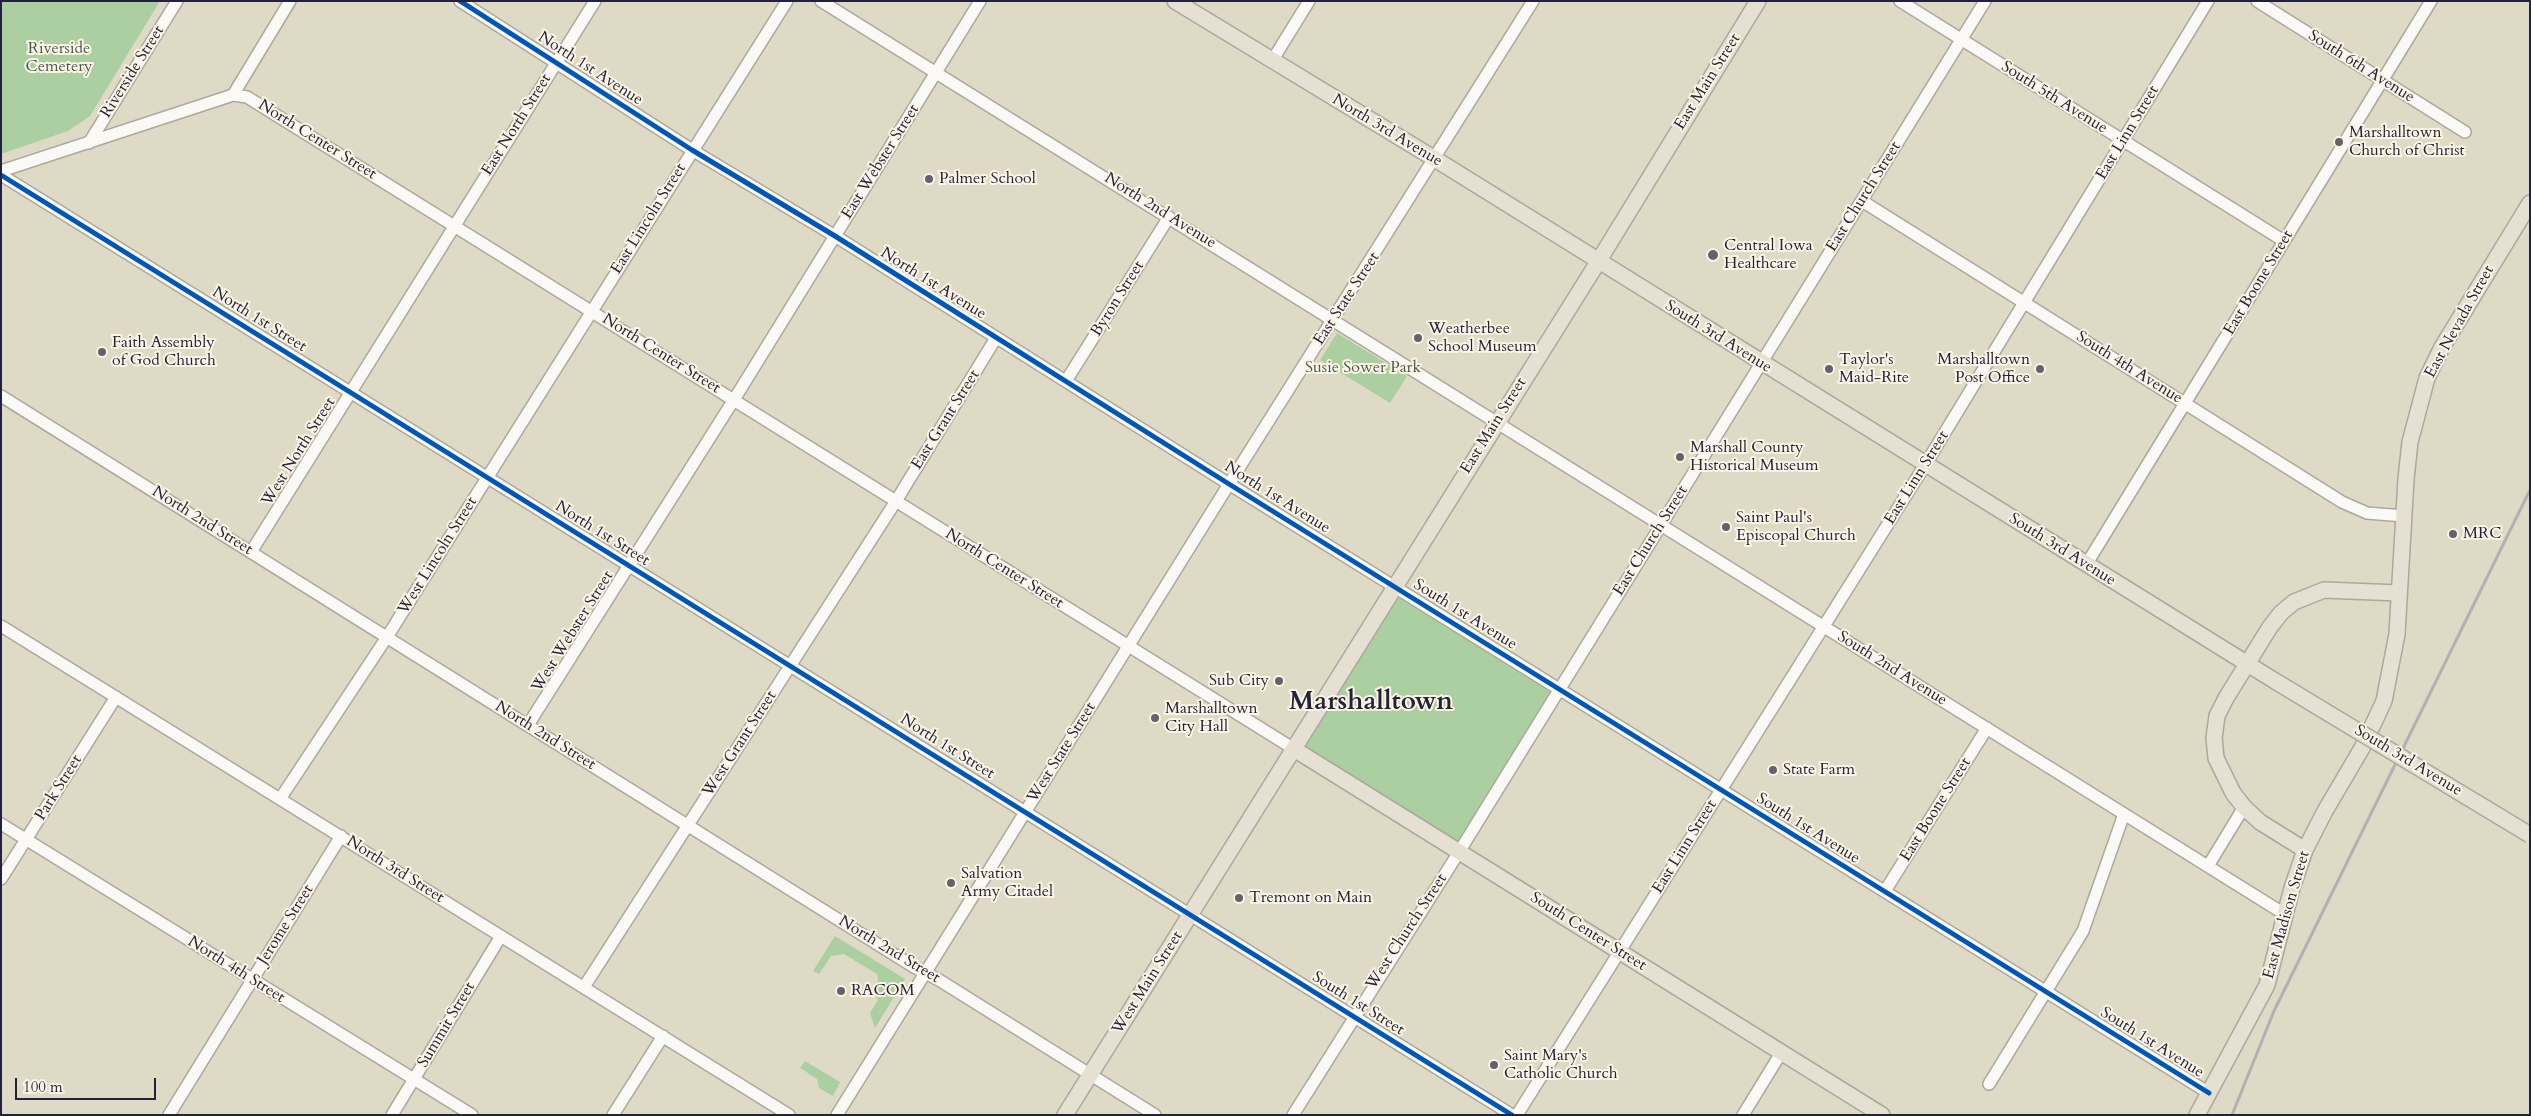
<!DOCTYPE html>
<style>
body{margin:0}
#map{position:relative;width:2531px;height:1116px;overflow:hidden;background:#dedac6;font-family:Cardo,serif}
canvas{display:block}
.frame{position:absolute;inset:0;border:2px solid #22223b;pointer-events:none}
.scale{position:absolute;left:15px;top:1078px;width:141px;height:22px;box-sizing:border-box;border:2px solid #22223b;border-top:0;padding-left:6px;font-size:15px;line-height:18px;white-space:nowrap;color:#22223b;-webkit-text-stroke:4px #fcf5e5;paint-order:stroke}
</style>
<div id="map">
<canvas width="2531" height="1116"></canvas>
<div class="frame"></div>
<div class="scale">100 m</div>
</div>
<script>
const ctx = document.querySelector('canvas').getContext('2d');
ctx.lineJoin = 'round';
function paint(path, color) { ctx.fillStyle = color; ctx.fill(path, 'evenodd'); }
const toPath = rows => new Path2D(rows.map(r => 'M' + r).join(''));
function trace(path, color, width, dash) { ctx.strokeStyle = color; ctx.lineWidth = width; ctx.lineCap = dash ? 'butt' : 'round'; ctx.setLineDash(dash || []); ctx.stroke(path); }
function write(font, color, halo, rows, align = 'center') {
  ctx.font = font + ' Cardo,serif'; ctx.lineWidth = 4; ctx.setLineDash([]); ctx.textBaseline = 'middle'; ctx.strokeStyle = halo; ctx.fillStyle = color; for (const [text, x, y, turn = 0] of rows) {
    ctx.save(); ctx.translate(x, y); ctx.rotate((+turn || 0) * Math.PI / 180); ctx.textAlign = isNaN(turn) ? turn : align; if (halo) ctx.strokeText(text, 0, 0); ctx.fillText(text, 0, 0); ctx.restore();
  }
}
const green = toPath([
 [1,1,160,1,90,116,68,131,1,154],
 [1337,333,1407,376,1390,403,1320,360],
 [1395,586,1560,689,1459,852,1294,749],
 [835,936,905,979,875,1028,870,1013,878,1000,873,993,878,980,877,974,844,954,831,956,819,974,813,971],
 [805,1061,840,1082,833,1096,819,1088,817,1079,800,1068]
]);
const minor = toPath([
 [460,1,692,150,835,236,1229,484,2209,1093],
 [821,1,2286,915],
 [1900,1,2284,241],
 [2257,1,2465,132],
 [1272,61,1309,1],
 [233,95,290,1],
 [89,143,177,1],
 [1,171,233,95,247,97,1294,749],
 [1,175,1512,1115],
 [1862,201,2342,502,2367,513,2404,516],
 [1066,381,1169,217],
 [1,396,914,967,939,980,1155,1115],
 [251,552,595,1],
 [2086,565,2431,1],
 [1,626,789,1115],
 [528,725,740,390,980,1],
 [280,799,387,637,787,1],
 [1,824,472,1115],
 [2208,866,2244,807],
 [1,879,116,697],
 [1885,891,1987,728],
 [584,987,896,501,996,338],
 [1989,1084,2083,931,2124,814],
 [169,1115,341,836],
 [392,1115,501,936],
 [613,1115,663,1036],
 [837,1115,1229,484,1533,1],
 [1293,1115,1459,852,1985,1],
 [1517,1115,1925,465,2208,1],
 [1743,1115,1781,1053]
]);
const major = toPath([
 [1175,1,1435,159,2275,681],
 [1294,749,1882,1115],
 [2305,850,2260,822,2244,807,2233,793,2216,758,2214,738,2217,716,2226,698,2270,627,2281,613,2294,602,2324,590,2399,593],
 [1065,1115,1598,262,1758,1],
 [2197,1115,2267,985,2292,888,2305,850,2325,811,2362,748,2384,701,2397,634,2406,479,2410,442,2427,378,2441,349,2530,203]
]);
const rail = toPath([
 [2232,1115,2274,1011,2530,490]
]);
const majorBridge = toPath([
 [2275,681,2530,835]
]);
const cycleway = toPath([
 [460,1,692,150,835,236,1229,484,2209,1093],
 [1,175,1512,1115]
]);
const markers = [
 [2339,142,5,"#64626c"],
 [929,179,5,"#64626c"],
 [1713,255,6,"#64626c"],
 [1418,338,5,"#64626c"],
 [102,352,5,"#64626c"],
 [1829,369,5,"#64626c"],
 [2040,369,5,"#64626c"],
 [1680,457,5,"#64626c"],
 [1726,527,5,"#64626c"],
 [2453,534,5,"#64626c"],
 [1279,681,5,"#64626c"],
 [1155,718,5,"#64626c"],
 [1773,770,5,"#64626c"],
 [951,883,5,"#64626c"],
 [1239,898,5,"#64626c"],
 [841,991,5,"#64626c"],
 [1494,1065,5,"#64626c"]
];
const parkNames = [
 ["Riverside",59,49],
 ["Cemetery",59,67],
 ["Susie Sower Park",1363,368]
];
const streetNames = [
 ["South 6th Avenue",2361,67,32],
 ["North 1st Avenue",590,69,33],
 ["Riverside Street",133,72,-58],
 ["East Main Street",1708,82,-58],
 ["South 5th Avenue",2054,98,32],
 ["East North Street",517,125,-58],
 ["North 3rd Avenue",1387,131,31],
 ["East Linn Street",2128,133,-59],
 ["North Center Street",317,140,32],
 ["East Webster Street",881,162,-58],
 ["East Church Street",1864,197,-58],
 ["North 2nd Avenue",1160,211,32],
 ["East Lincoln Street",649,219,-58],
 ["East Boone Street",2259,283,-59],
 ["North 1st Avenue",933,284,32],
 ["Byron Street",1118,299,-58],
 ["East State Street",1347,299,-57],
 ["North 1st Street",259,320,32],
 ["East Nevada Street",2460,322,-61],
 ["South 3rd Avenue",1718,337,32],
 ["North Center Street",661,354,32],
 ["South 4th Avenue",2129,368,32],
 ["East Grant Street",946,420,-58],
 ["East Main Street",1494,426,-58],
 ["West North Street",299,452,-58],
 ["East Linn Street",1917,478,-58],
 ["North 1st Avenue",1277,498,32],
 ["North 2nd Street",202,521,32],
 ["North 1st Street",602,534,32],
 ["East Church Street",1651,541,-58],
 ["South 3rd Avenue",2062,550,32],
 ["West Lincoln Street",438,556,-58],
 ["North Center Street",1004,569,32],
 ["South 1st Avenue",1465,615,32],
 ["West Webster Street",573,632,-58],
 ["South 2nd Avenue",1892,669,32],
 ["North 2nd Street",545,736,32],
 ["West Grant Street",740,744,-57],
 ["North 1st Street",947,747,32],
 ["West State Street",1062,753,-58],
 ["South 3rd Avenue",2408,761,31],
 ["Park Street",59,788,-58],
 ["East Boone Street",1936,810,-58],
 ["South 1st Avenue",1808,829,32],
 ["East Linn Street",1685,847,-58],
 ["North 3rd Street",395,870,32],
 ["East Madison Street",2287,915,-74],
 ["Jerome Street",286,925,-58],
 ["West Church Street",1407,932,-57],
 ["South Center Street",1588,932,32],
 ["North 2nd Street",889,950,31],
 ["North 4th Street",236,970,32],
 ["West Main Street",1148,983,-58],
 ["South 1st Street",1358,1004,32],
 ["Summit Street",447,1025,-59],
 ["South 1st Avenue",2152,1043,32]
];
const poiNames = [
 ["Marshalltown",2349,133],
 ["Church of Christ",2349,151],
 ["Palmer School",939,179],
 ["Central Iowa",1724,246],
 ["Healthcare",1724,264],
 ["Weatherbee",1428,329],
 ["School Museum",1428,347],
 ["Faith Assembly",112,343],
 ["of God Church",112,361],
 ["Taylor's",1839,360],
 ["Maid-Rite",1839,378],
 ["Marshalltown",2030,360,"right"],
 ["Post Office",2030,378,"right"],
 ["Marshall County",1690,448],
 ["Historical Museum",1690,466],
 ["Saint Paul's",1736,518],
 ["Episcopal Church",1736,536],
 ["MRC",2463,534],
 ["Sub City",1269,681,"right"],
 ["Marshalltown",1165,709],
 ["City Hall",1165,727],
 ["State Farm",1783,770],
 ["Salvation",961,874],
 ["Army Citadel",961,892],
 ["Tremont on Main",1249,898],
 ["RACOM",851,991],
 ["Saint Mary's",1504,1056],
 ["Catholic Church",1504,1074]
];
const townNames = [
 ["Marshalltown",1371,703]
];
paint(green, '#abcfa0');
trace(minor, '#aba89e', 14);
trace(major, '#aba89e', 18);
trace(minor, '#faf9f6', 11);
trace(major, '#e5e0d2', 15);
trace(rail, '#b2b1b2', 3);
trace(majorBridge, '#aba89e', 18, []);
trace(majorBridge, '#e5e0d2', 15);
trace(cycleway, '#0057b8', 5);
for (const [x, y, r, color] of markers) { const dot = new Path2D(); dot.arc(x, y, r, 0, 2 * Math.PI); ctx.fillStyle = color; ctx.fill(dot); trace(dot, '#fcf5e5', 2); }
write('16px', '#445b53', '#fcf5e5', parkNames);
write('16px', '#22223b', '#fcf5e5', streetNames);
write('16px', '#22223b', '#fcf5e5', poiNames, 'left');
write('bold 26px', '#22223b', '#fcf5e5', townNames);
</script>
